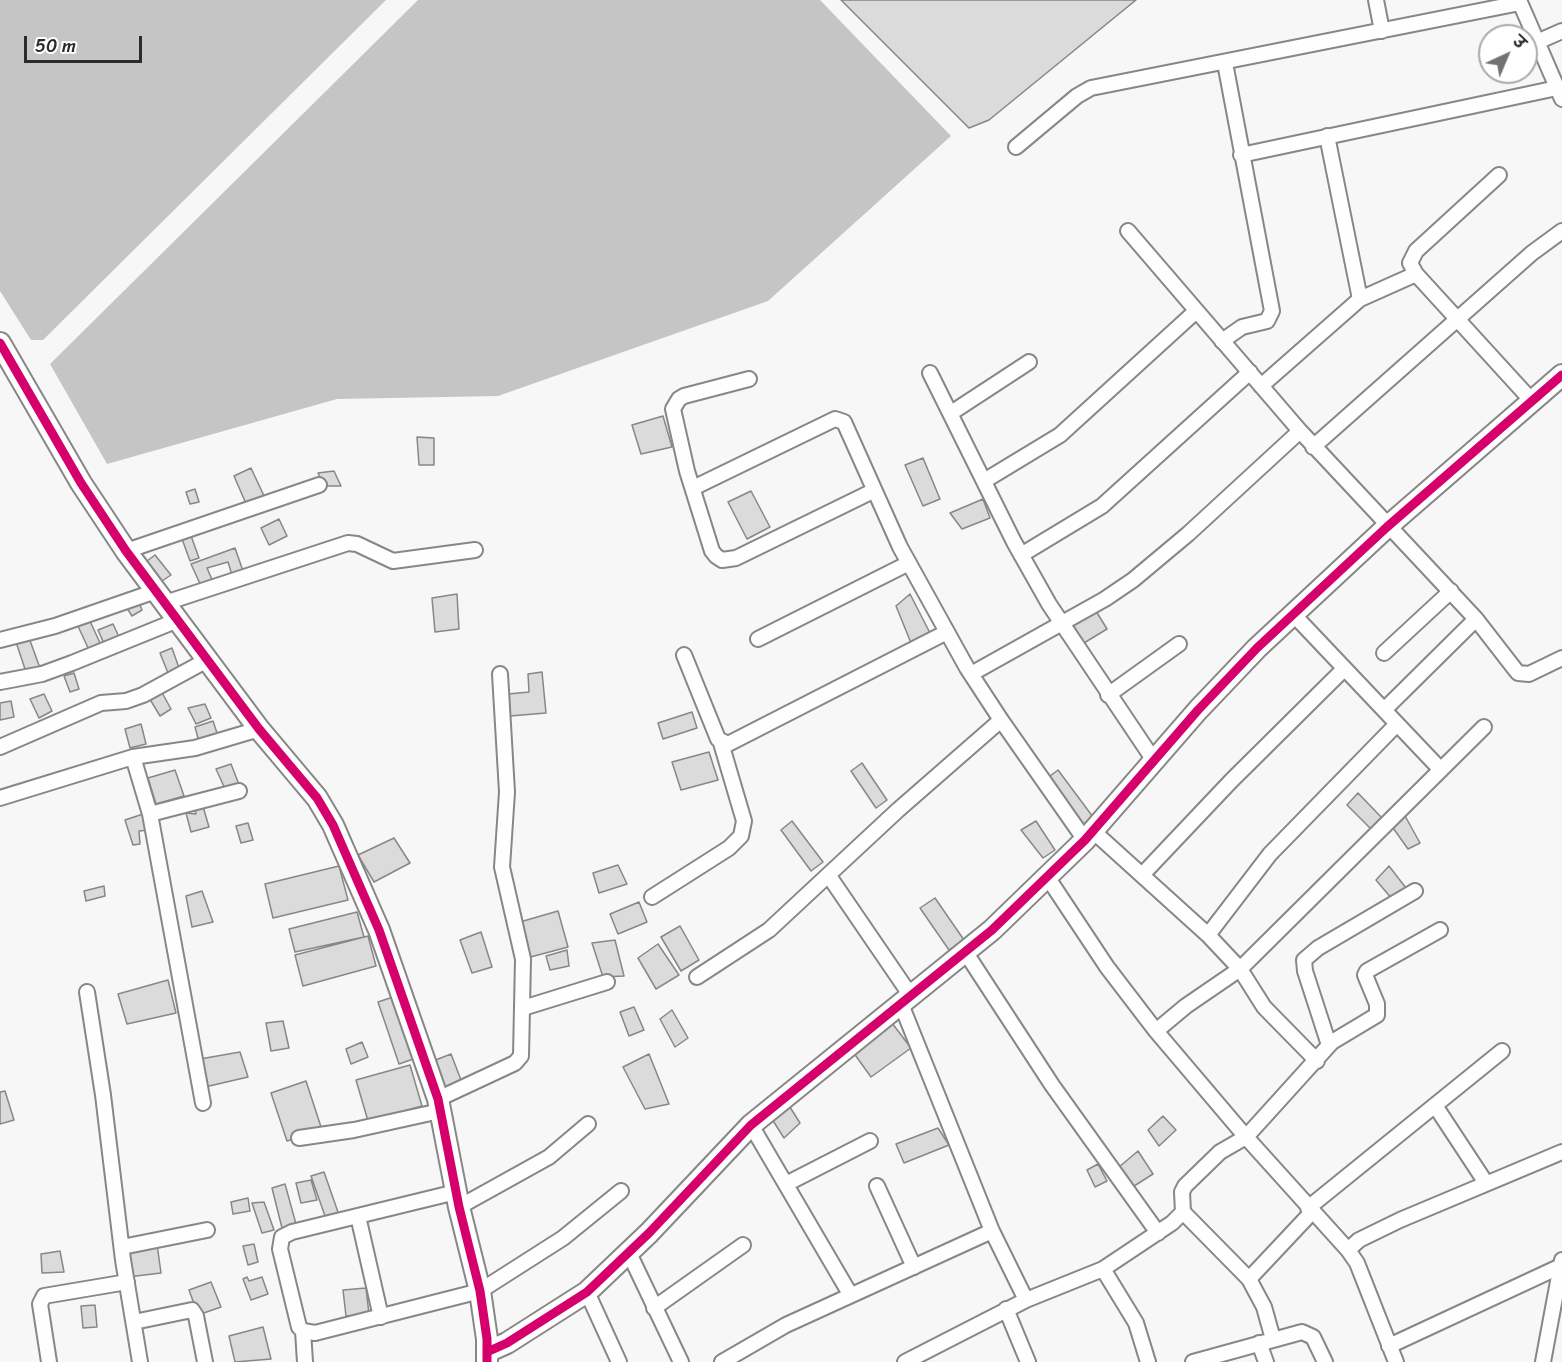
<!DOCTYPE html>
<meta charset="utf-8">
<style>
body{margin:0}
#map{position:relative;width:1562px;height:1362px;overflow:hidden;background:#f7f7f7;font-family:Sriracha,"Playpen Sans Deva",sans-serif}
canvas{display:block}
.north{position:absolute;left:1478px;top:24px;width:60px;height:60px;box-sizing:border-box;background:#fff;border:2px solid #aaa;border-radius:50%;rotate:44deg;font-size:16px;font-weight:700;line-height:24px;text-align:center;color:#2b2b2b}
.north::after{content:'';display:block;margin:auto;width:21px;height:27px;background:#727272;clip-path:polygon(50% 0,100% 100%,50% 72%,0 100%)}
.scale{position:absolute;left:24px;top:36px;width:118px;height:27px;box-sizing:border-box;border:3px solid #2b2b2b;border-top:0;padding-left:8px;font-size:18px;line-height:21px;white-space:nowrap;color:#2b2b2b;-webkit-text-stroke:4px #fff;paint-order:stroke}
</style>
<div id="map">
<canvas width="1562" height="1362"></canvas>
<div class="north">उ</div>
<div class="scale">50 m</div>
</div>
<script>
const ctx = document.querySelector('canvas').getContext('2d');
ctx.lineJoin = 'round';
function paint(path, color) { ctx.fillStyle = color; ctx.fill(path, 'evenodd'); }
const toPath = rows => new Path2D(rows.map(r => 'M' + r).join(''));
function trace(path, color, width, dash) { ctx.strokeStyle = color; ctx.lineWidth = width; ctx.lineCap = dash ? 'butt' : 'round'; ctx.setLineDash(dash || []); ctx.stroke(path); }
const water = toPath([
 [0,0,386,0,43,340,31,340,0,291],
 [418,0,820,0,951,136,768,301,498,396,337,399,107,464,50,364]
]);
const building = toPath([
 [841,0,1136,0,989,120,969,128,841,0],
 [663,416,672,447,641,454,632,425,663,416],
 [417,437,434,438,434,465,419,465,417,437],
 [923,458,940,499,923,506,905,465,923,458],
 [251,468,265,498,247,506,234,476,251,468],
 [334,471,341,486,324,486,318,473,334,471],
 [195,489,199,502,190,504,186,492,195,489],
 [751,491,770,527,747,539,728,502,751,491],
 [983,499,990,518,962,529,950,513,983,499],
 [279,519,287,536,269,545,261,528,279,519],
 [190,533,199,558,190,561,181,536,190,533],
 [235,548,243,571,232,575,228,562,207,568,213,582,201,586,191,564,235,548],
 [155,555,171,575,162,581,147,561,155,555],
 [457,594,459,629,435,632,432,598,457,594],
 [910,594,930,633,911,643,896,606,910,594],
 [138,600,142,610,132,616,125,605,138,600],
 [1096,611,1107,629,1084,643,1073,625,1096,611],
 [89,619,101,645,89,650,77,624,89,619],
 [113,624,120,639,105,646,98,630,113,624],
 [28,635,40,668,25,669,15,639,28,635],
 [172,648,179,668,168,673,160,653,172,648],
 [542,672,546,713,510,716,508,694,529,692,528,674,542,672],
 [74,673,79,689,70,692,64,676,74,673],
 [160,689,171,709,160,716,148,696,160,689],
 [44,694,52,711,39,718,30,699,44,694],
 [11,701,14,717,0,720,0,703,11,701],
 [205,704,211,718,196,724,188,708,205,704],
 [692,712,697,728,663,739,658,723,692,712],
 [213,721,218,736,199,742,195,727,213,721],
 [141,724,146,744,130,748,125,729,141,724],
 [709,752,718,780,681,790,672,762,709,752],
 [862,763,887,800,876,808,851,771,862,763],
 [231,764,240,787,226,791,216,769,231,764],
 [175,770,184,796,156,804,148,778,175,770],
 [1058,770,1093,817,1081,826,1046,779,1058,770],
 [1358,793,1382,818,1371,829,1347,805,1358,793],
 [202,803,209,827,191,832,186,813,196,814,194,805,202,803],
 [143,814,149,830,139,831,140,844,133,845,125,820,143,814],
 [1404,814,1420,843,1408,849,1391,825,1404,814],
 [792,821,823,862,811,871,781,830,792,821],
 [1036,821,1055,850,1043,858,1021,830,1036,821],
 [248,823,253,840,241,843,236,826,248,823],
 [394,838,410,863,374,882,358,855,394,838],
 [618,865,627,884,599,893,593,873,618,865],
 [339,866,348,900,273,918,265,884,339,866],
 [1389,866,1406,888,1392,899,1376,880,1389,866],
 [104,886,105,896,86,901,84,891,104,886],
 [202,891,213,922,192,927,186,896,202,891],
 [935,898,964,940,949,950,920,908,935,898],
 [639,902,647,922,618,934,610,914,639,902],
 [558,911,568,947,523,959,513,924,558,911],
 [357,912,364,937,295,952,289,929,357,912],
 [680,926,699,960,681,971,661,937,680,926],
 [481,932,492,967,472,973,460,940,481,932],
 [368,936,376,966,303,986,295,955,368,936],
 [615,940,624,976,603,977,592,943,615,940],
 [658,944,679,975,656,989,638,958,658,944],
 [567,950,569,966,550,970,546,956,567,950],
 [168,980,176,1013,127,1024,118,994,168,980],
 [396,996,416,1058,399,1064,378,1002,396,996],
 [634,1007,644,1030,629,1036,620,1012,634,1007],
 [672,1010,688,1038,675,1047,660,1019,672,1010],
 [283,1021,289,1048,271,1051,266,1023,283,1021],
 [892,1023,911,1048,871,1077,853,1052,892,1023],
 [362,1042,368,1057,351,1064,346,1049,362,1042],
 [240,1052,248,1077,205,1087,200,1059,240,1052],
 [451,1054,461,1080,442,1088,433,1061,451,1054],
 [649,1054,669,1104,645,1109,623,1067,649,1054],
 [410,1065,422,1106,368,1121,356,1080,410,1065],
 [306,1081,322,1130,287,1141,271,1093,306,1081],
 [5,1091,14,1120,0,1124,0,1092,5,1091],
 [788,1104,800,1123,784,1138,770,1116,788,1104],
 [1163,1116,1176,1130,1159,1146,1148,1130,1163,1116],
 [938,1128,949,1145,904,1163,896,1144,938,1128],
 [1138,1151,1153,1174,1131,1188,1119,1167,1138,1151],
 [1098,1164,1107,1181,1095,1187,1087,1170,1098,1164],
 [324,1172,339,1215,325,1216,311,1176,324,1172],
 [311,1180,317,1200,301,1203,296,1183,311,1180],
 [285,1184,296,1224,282,1228,272,1188,285,1184],
 [248,1198,250,1211,233,1214,231,1202,248,1198],
 [264,1202,274,1230,262,1233,252,1203,264,1202],
 [157,1244,161,1273,128,1277,125,1248,157,1244],
 [254,1244,258,1262,248,1265,243,1246,254,1244],
 [60,1251,64,1272,42,1273,41,1254,60,1251],
 [247,1277,249,1281,262,1277,268,1294,251,1300,243,1279,247,1277],
 [211,1282,221,1307,198,1315,189,1290,211,1282],
 [366,1288,369,1314,346,1316,343,1290,366,1288],
 [95,1305,97,1327,83,1328,81,1306,95,1305],
 [263,1327,271,1359,235,1362,229,1336,263,1327]
]);
const street = toPath([
 [1376,0,1382,31],
 [1519,0,1562,99],
 [1537,42,1562,31],
 [1327,136,1360,299],
 [1016,147,1077,96,1091,88,1520,3],
 [1241,155,1557,88],
 [1499,175,1416,251,1410,263,1416,274,1532,401],
 [1128,231,1300,431,1476,619,1514,668,1518,673,1529,674,1562,658],
 [1222,341,1242,327,1267,321,1272,311,1225,63],
 [930,373,1014,542,1049,604,1155,762],
 [749,379,684,396,679,399,673,409,687,471,712,551,716,556,722,560,736,558,873,491],
 [1261,386,1360,299,1416,274],
 [951,413,1029,362],
 [1313,447,1532,253,1562,231],
 [984,481,1060,435,1195,312],
 [693,488,835,419,844,422,900,547,967,668,1001,720,1085,840],
 [126,551,319,485],
 [1021,555,1102,506,1250,372],
 [165,603,348,543,357,544,393,561,475,550],
 [1293,614,1384,710],
 [758,639,909,563],
 [0,640,55,626,156,591],
 [1384,653,1451,591],
 [684,655,718,739,728,744,947,632],
 [971,674,1105,599,1133,580,1188,534,1300,431],
 [0,682,42,674,72,663,178,620],
 [1108,695,1179,644],
 [0,747,101,703,126,701,143,695,209,659],
 [133,757,150,814,203,1103],
 [1441,770,1384,710,1476,619],
 [0,798,133,757,195,748,259,729],
 [150,814,239,791],
 [1093,831,1208,935,1240,969,1264,1007,1317,1061],
 [1142,875,1231,781,1344,669],
 [829,876,911,996],
 [1048,878,1107,967,1156,1031,1246,1137,1348,1250,1357,1263,1396,1362],
 [652,897,729,848,741,836,744,821,721,743],
 [1208,935,1270,854,1396,725],
 [966,953,1052,1085,1158,1233],
 [697,977,769,930,898,810,1001,720],
 [87,992,103,1095,123,1260,140,1362],
 [901,1004,992,1231,1026,1300],
 [523,1008,607,982],
 [1156,1031,1186,1006,1240,969,1484,727],
 [1329,1045,1305,971,1304,960,1318,948,1415,891],
 [438,1099,515,1063,521,1056,523,959,502,867,507,792,500,674],
 [1436,1107,1486,1183],
 [751,1125,850,1294],
 [299,1138,354,1130,440,1111],
 [786,1184,870,1141],
 [877,1186,914,1267],
 [456,1192,292,1232,282,1237,280,1249,299,1327,303,1331,315,1333,480,1291,563,1238,621,1191],
 [459,1207,549,1157,588,1124],
 [1308,1208,1502,1051],
 [1183,1212,1249,1279,1264,1307,1273,1339],
 [358,1216,381,1317],
 [122,1247,207,1230],
 [1348,1250,1359,1240,1400,1220,1562,1152],
 [629,1253,681,1362],
 [1103,1269,1136,1323,1148,1362],
 [1249,1279,1312,1212],
 [587,1292,619,1362],
 [654,1308,743,1245],
 [1006,1309,1028,1362],
 [134,1322,192,1310,196,1316,205,1362],
 [303,1331,305,1362],
 [1259,1343,1266,1362],
 [1389,1346,1561,1266],
 [49,1362,40,1304,44,1296,127,1282],
 [722,1362,786,1325,992,1231],
 [905,1362,1026,1300,1103,1269,1172,1223,1183,1212,1182,1192,1185,1186,1220,1152,1246,1137,1332,1042,1377,1015,1377,1004,1365,975,1367,971,1440,930],
 [1193,1362,1302,1332,1313,1337,1325,1362],
 [1543,1362,1562,1260]
]);
const secondary = toPath([
 [0,343,81,483,126,551,259,729,317,798,333,825,379,930,438,1099,459,1207,480,1291,487,1339,487,1362],
 [487,1352,507,1343,587,1292,649,1233,751,1125,992,930,1085,840,1198,710,1257,648,1387,527,1562,375]
]);
const cycleway = toPath([
 [0,343,81,483,126,551,259,729,317,798,333,825,379,930,438,1099,459,1207,480,1291,487,1339,487,1362],
 [487,1352,507,1343,587,1292,649,1233,751,1125,992,930,1085,840,1198,710,1257,648,1387,527,1562,375]
]);
paint(water, '#c5c5c5');
paint(building, '#dbdbdb');
trace(building, '#878787', 1.5);
trace(street, '#878787', 18);
trace(secondary, '#878787', 24);
trace(street, '#fefefe', 14);
trace(secondary, '#fefefe', 20);
trace(cycleway, '#d6006c', 9);
</script>
